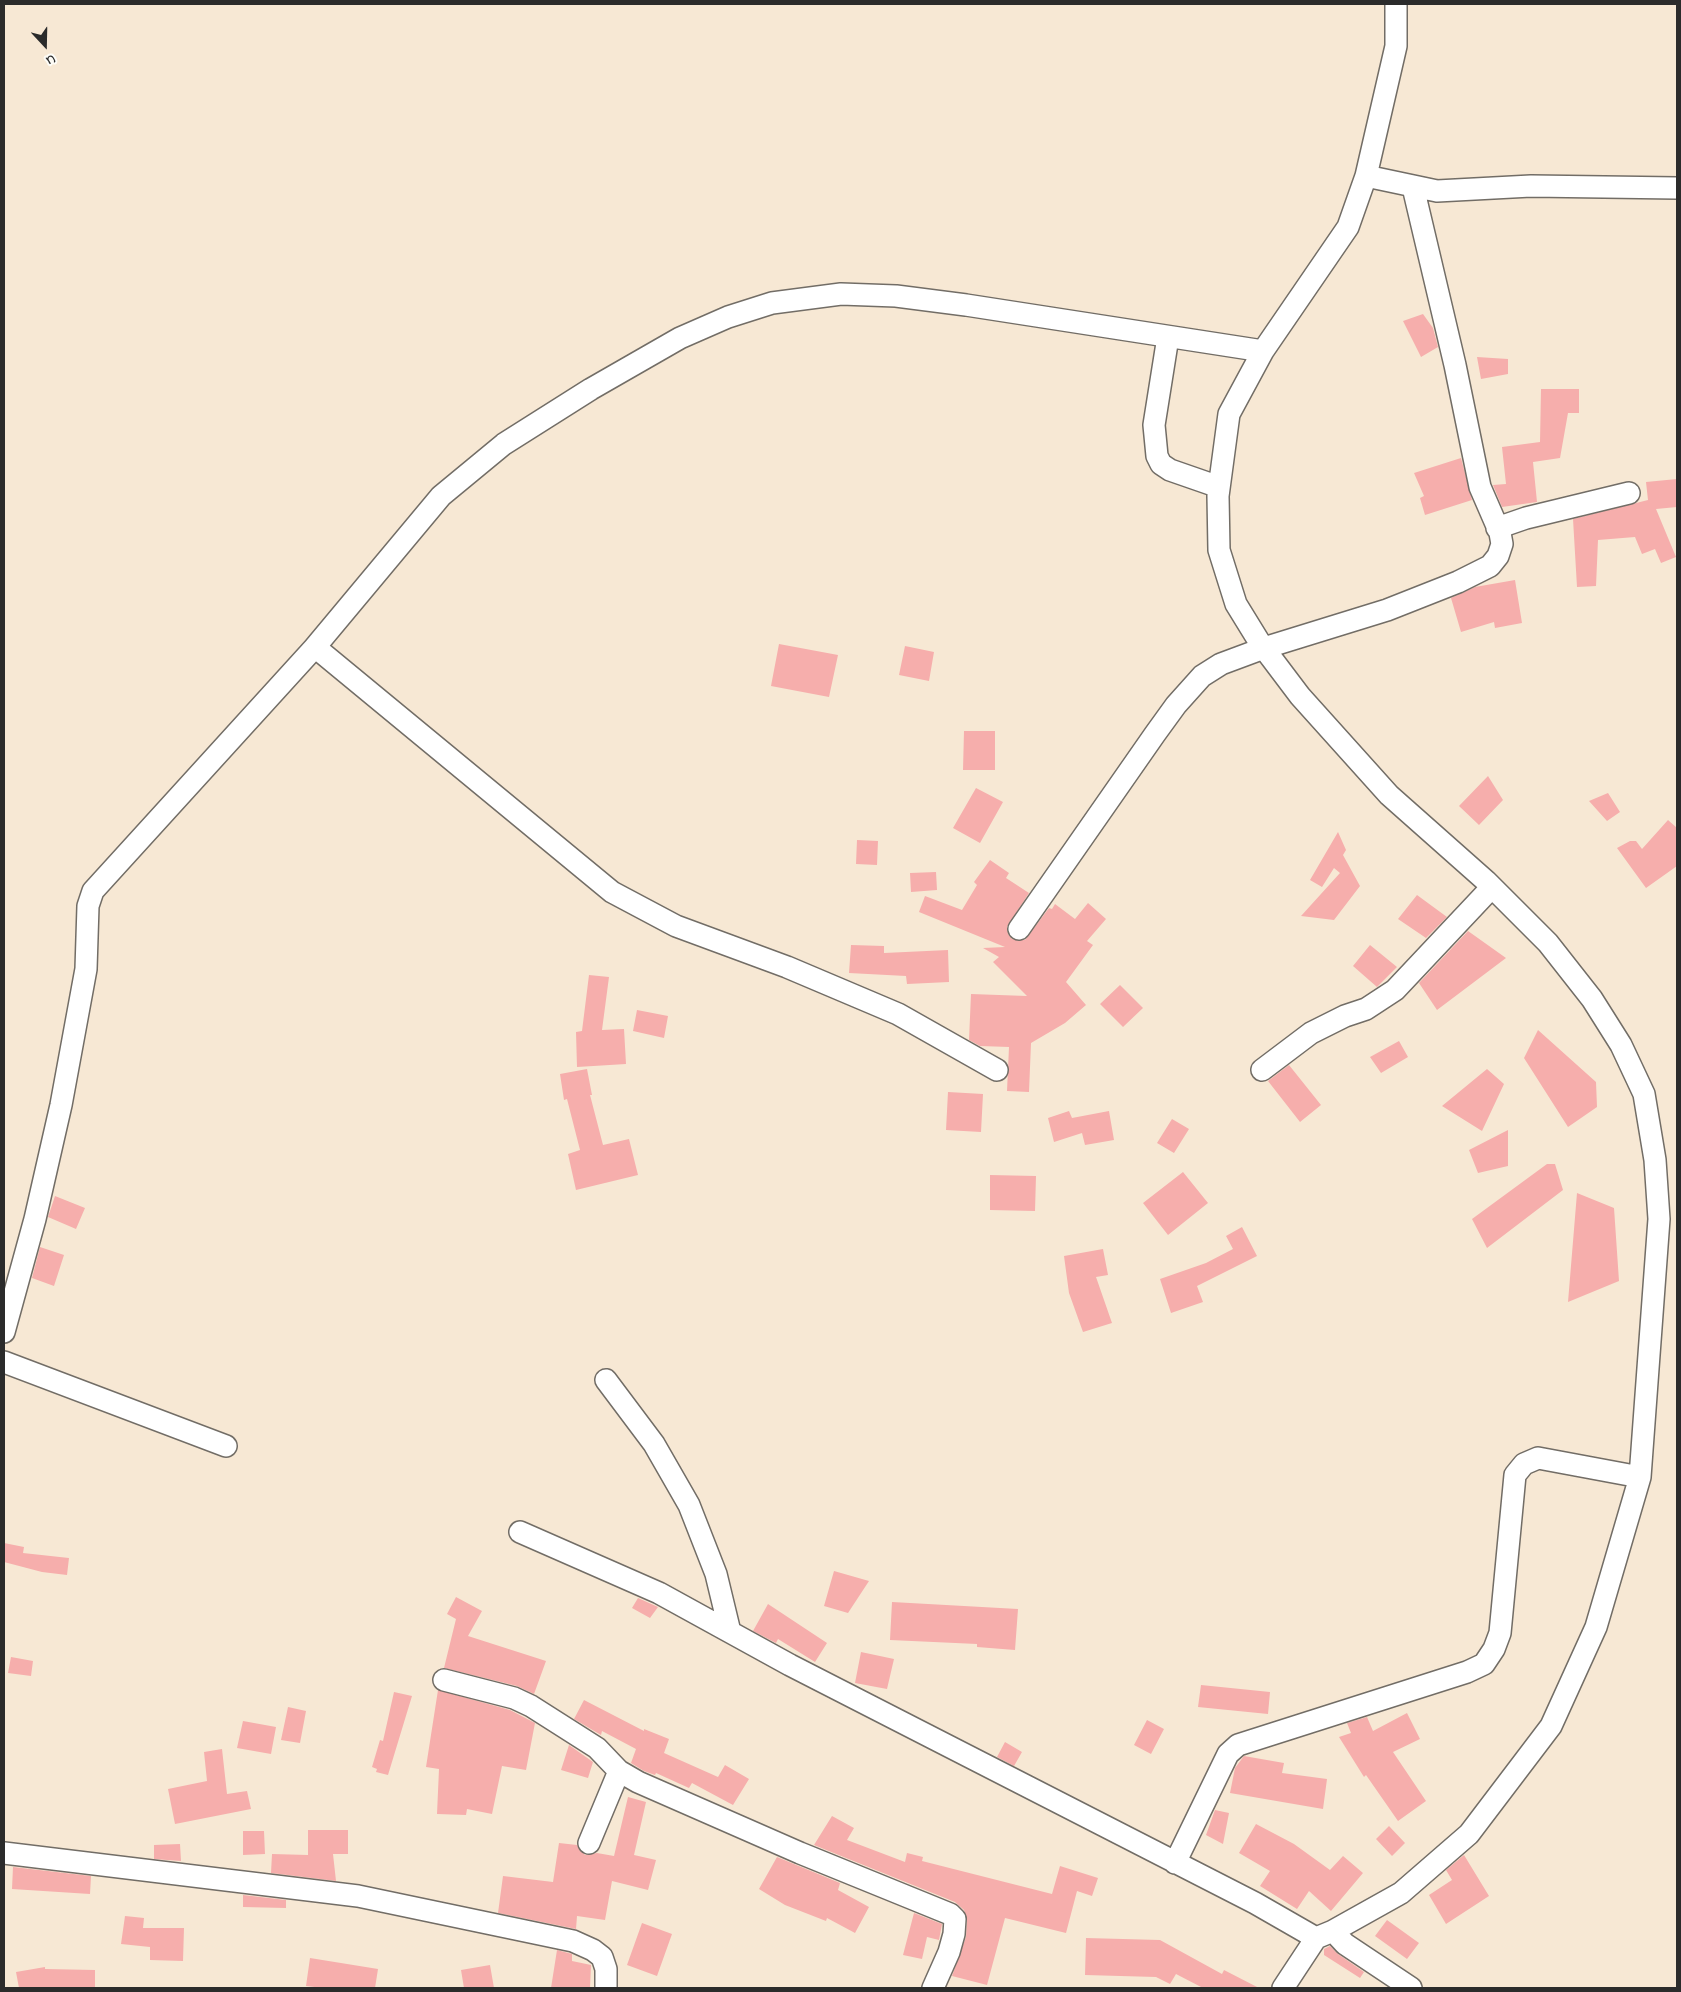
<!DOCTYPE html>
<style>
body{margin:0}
#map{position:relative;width:1681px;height:1992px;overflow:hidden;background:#f7e8d4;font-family:"Indie Flower",sans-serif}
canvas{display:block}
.frame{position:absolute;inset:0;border:5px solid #2b2b2b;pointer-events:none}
.north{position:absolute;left:20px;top:20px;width:50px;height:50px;-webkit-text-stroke:4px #fdfcf7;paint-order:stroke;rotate:159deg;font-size:14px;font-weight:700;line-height:20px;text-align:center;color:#2b2b2b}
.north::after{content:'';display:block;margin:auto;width:18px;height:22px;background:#2b2b2b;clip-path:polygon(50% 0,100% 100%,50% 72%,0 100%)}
</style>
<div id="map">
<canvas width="1681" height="1992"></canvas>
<div class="frame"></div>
<div class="north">U</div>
</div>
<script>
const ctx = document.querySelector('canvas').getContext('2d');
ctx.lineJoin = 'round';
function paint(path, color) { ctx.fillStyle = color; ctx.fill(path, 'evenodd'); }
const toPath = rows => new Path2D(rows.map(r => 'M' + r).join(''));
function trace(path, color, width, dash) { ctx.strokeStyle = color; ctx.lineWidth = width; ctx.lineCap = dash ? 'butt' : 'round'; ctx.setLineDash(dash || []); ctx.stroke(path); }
const building = toPath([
 [1423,314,1433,328,1438,347,1421,357,1403,321],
 [1477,357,1508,359,1508,374,1481,379],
 [1541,389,1579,389,1579,413,1568,413,1560,458,1533,462,1537,502,1502,507,1493,485,1506,484,1502,447,1540,442],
 [1461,458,1472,500,1425,515,1420,498,1424,496,1414,473],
 [1677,479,1677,507,1656,509,1676,557,1661,563,1655,549,1642,554,1635,537,1598,540,1596,586,1577,587,1573,519,1648,500,1646,482],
 [1515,580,1522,623,1495,628,1494,622,1461,632,1451,598,1475,587],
 [779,644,838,655,829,697,771,686],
 [905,646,934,652,929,681,899,675],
 [964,731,995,731,995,770,963,770],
 [1488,776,1503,800,1479,825,1459,806],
 [976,788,1003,802,980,843,953,828],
 [1608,793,1620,812,1607,821,1589,801],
 [1668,820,1677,828,1677,866,1646,888,1617,848,1630,841,1636,841,1642,849],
 [1338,832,1346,850,1343,855,1360,886,1334,920,1301,916,1340,873,1334,868,1322,887,1310,880],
 [857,840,878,841,877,865,856,864],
 [990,860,1009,873,1006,878,1029,893,1007,927,1008,934,1012,939,1025,940,1049,908,1052,909,1055,904,1075,919,1088,903,1106,919,1087,941,1093,945,1066,982,1086,1005,1065,1023,1031,1043,1029,1092,1007,1091,1009,1047,980,1046,969,1040,971,994,1027,996,993,962,999,957,983,948,1005,947,919,912,925,896,962,910,977,885,974,882],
 [936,872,937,890,911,892,910,873],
 [1417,895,1447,917,1426,938,1398,919],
 [1468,931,1506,958,1437,1010,1419,983],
 [851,945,884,946,884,953,948,950,949,982,907,984,906,976,849,973],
 [1370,945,1397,967,1377,987,1353,966],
 [589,975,609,977,602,1030,624,1029,626,1064,577,1067,576,1032,582,1031],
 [1120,985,1143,1008,1123,1027,1100,1004],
 [637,1010,668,1016,664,1038,633,1031],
 [1538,1030,1596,1082,1597,1107,1568,1127,1524,1058],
 [1399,1041,1408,1057,1381,1073,1370,1057],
 [1289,1065,1321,1105,1300,1122,1268,1081],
 [587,1069,592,1095,590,1095,603,1145,629,1139,638,1175,576,1190,568,1154,580,1150,567,1099,564,1100,560,1074],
 [1487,1069,1504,1084,1482,1131,1442,1106],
 [948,1092,983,1094,981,1132,946,1130],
 [1069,1111,1072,1118,1109,1111,1114,1140,1085,1145,1082,1133,1054,1142,1048,1118],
 [1172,1119,1189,1129,1174,1153,1157,1143],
 [1508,1130,1508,1166,1478,1173,1469,1150],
 [1547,1164,1555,1164,1563,1190,1487,1248,1472,1219],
 [1183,1172,1208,1203,1168,1235,1143,1203],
 [990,1175,1036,1176,1035,1211,990,1210],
 [1577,1193,1614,1208,1619,1281,1568,1302],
 [55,1196,85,1208,76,1229,48,1217],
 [1242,1227,1257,1256,1197,1286,1203,1302,1171,1313,1160,1279,1206,1263,1233,1249,1226,1236],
 [40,1247,64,1255,54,1286,32,1278],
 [1103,1249,1108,1275,1096,1277,1112,1323,1083,1332,1069,1293,1064,1256],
 [4,1543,24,1547,23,1553,69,1558,67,1575,42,1572,4,1562],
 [834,1571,869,1581,848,1613,824,1606],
 [456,1597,482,1611,468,1636,546,1661,534,1694,517,1686,444,1668,456,1619,447,1614],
 [638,1598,658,1607,650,1618,632,1608],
 [892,1602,1018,1609,1015,1650,977,1647,977,1644,890,1640],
 [768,1604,827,1643,815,1662,778,1639,776,1643,753,1631],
 [861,1652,894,1659,887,1689,855,1683],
 [11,1657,33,1661,31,1676,8,1673],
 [1201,1685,1270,1692,1268,1714,1198,1707],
 [438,1690,510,1710,535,1723,526,1770,502,1766,492,1814,467,1809,466,1815,437,1814,439,1769,426,1767],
 [394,1692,412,1696,388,1775,376,1772,377,1769,372,1767,380,1740,383,1741],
 [584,1700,644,1731,644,1729,669,1739,664,1753,718,1777,725,1765,749,1779,733,1805,692,1783,689,1788,656,1773,655,1775,644,1771,631,1763,636,1749,602,1731,601,1735,574,1719],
 [288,1707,306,1711,300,1743,281,1740],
 [1407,1713,1420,1739,1393,1752,1426,1801,1398,1821,1366,1775,1364,1777,1339,1737,1351,1733,1347,1723,1367,1717,1373,1731],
 [1147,1720,1164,1729,1151,1754,1134,1745],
 [243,1721,276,1727,271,1754,237,1748],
 [1005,1742,1022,1752,1014,1766,997,1757],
 [569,1745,593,1762,588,1778,561,1770],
 [222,1749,227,1794,247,1791,251,1809,175,1824,168,1789,207,1781,204,1752],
 [1244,1756,1284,1763,1282,1773,1327,1779,1323,1809,1230,1793,1235,1768],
 [628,1797,646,1802,634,1855,656,1860,648,1890,612,1881,605,1920,577,1916,576,1929,498,1913,503,1876,553,1882,559,1843,577,1845,585,1855,597,1853,614,1856],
 [1215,1810,1229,1813,1223,1844,1206,1835],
 [832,1816,854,1828,847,1840,905,1862,907,1853,923,1857,922,1861,1052,1894,1060,1866,1098,1878,1092,1896,1077,1891,1066,1933,1005,1918,987,1985,952,1976,966,1937,967,1919,964,1910,955,1902,814,1845],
 [1256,1824,1294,1844,1330,1870,1343,1856,1363,1873,1331,1911,1309,1891,1297,1909,1260,1886,1270,1871,1239,1853],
 [1389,1826,1405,1843,1392,1856,1376,1839],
 [308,1830,348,1830,348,1854,333,1854,336,1881,271,1873,272,1854,308,1855],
 [243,1831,264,1831,265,1854,243,1855],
 [180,1844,181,1861,154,1859,154,1845],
 [1464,1855,1489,1896,1446,1924,1429,1895,1452,1880,1446,1870],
 [777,1857,840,1883,838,1890,869,1907,855,1933,827,1918,826,1921,785,1905,759,1889],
 [13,1867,91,1876,90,1894,12,1889],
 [243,1895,286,1900,286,1908,243,1907],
 [914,1913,942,1924,939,1940,927,1937,922,1959,903,1955],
 [125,1916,144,1918,143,1928,184,1928,183,1961,150,1960,150,1947,121,1944],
 [1387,1920,1419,1943,1407,1959,1375,1936],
 [642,1923,672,1934,657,1976,627,1965],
 [1086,1938,1160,1940,1222,1974,1224,1970,1259,1988,1203,1988,1176,1974,1170,1984,1156,1977,1085,1975],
 [1330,1946,1338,1954,1364,1972,1360,1978,1324,1955,1324,1949],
 [557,1950,572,1954,572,1961,591,1965,590,1988,551,1988],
 [310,1958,378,1969,375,1988,323,1988,306,1986],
 [490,1965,494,1988,464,1988,461,1970],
 [45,1967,45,1969,95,1970,95,1988,19,1988,16,1972]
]);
const minor = toPath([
 [1366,176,1437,191,1531,186,1677,188],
 [1168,337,1154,425,1157,456,1161,464,1170,470,1219,487],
 [1497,528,1526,518,1629,493],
 [315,647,612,892,676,926,787,967,898,1014,997,1070],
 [1019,929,1155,734,1176,705,1202,676,1221,664,1264,648,1387,610,1458,582,1490,566,1498,556,1502,544,1500,533,1480,487,1455,365,1413,187],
 [1262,1070,1311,1033,1345,1016,1366,1009,1395,990,1492,887],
 [4,1332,35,1219,61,1105,86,969,88,906,93,891,315,647,441,496,504,444,591,389,680,338,728,317,772,303,841,294,896,296,966,305,1263,351],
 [4,1362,226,1446],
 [606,1380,654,1444,689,1505,716,1574,730,1632],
 [520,1532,659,1593,790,1665,1255,1903,1316,1938],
 [444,1680,514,1698,531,1706,597,1748,619,1771,638,1782,800,1853,950,1914,955,1919,954,1934,949,1952,933,1988],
 [589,1843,619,1771],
 [4,1853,358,1896,573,1941,593,1950,602,1957,606,1969,606,1988],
 [1175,1863,1228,1754,1238,1745,1467,1672,1484,1664,1494,1649,1500,1633,1515,1475,1524,1464,1538,1458,1640,1477],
 [1333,1931,1345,1944,1411,1988],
 [1283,1988,1316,1938,1333,1931,1401,1893,1469,1834,1551,1726,1596,1627,1640,1477,1659,1219,1655,1160,1644,1094,1621,1045,1592,999,1548,943,1486,881,1389,795,1300,696,1260,643,1236,604,1219,550,1218,496,1229,414,1263,351,1348,227,1366,176,1396,46,1396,4]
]);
paint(building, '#f6aeac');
trace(minor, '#726d66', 24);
trace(minor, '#fff', 21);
</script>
